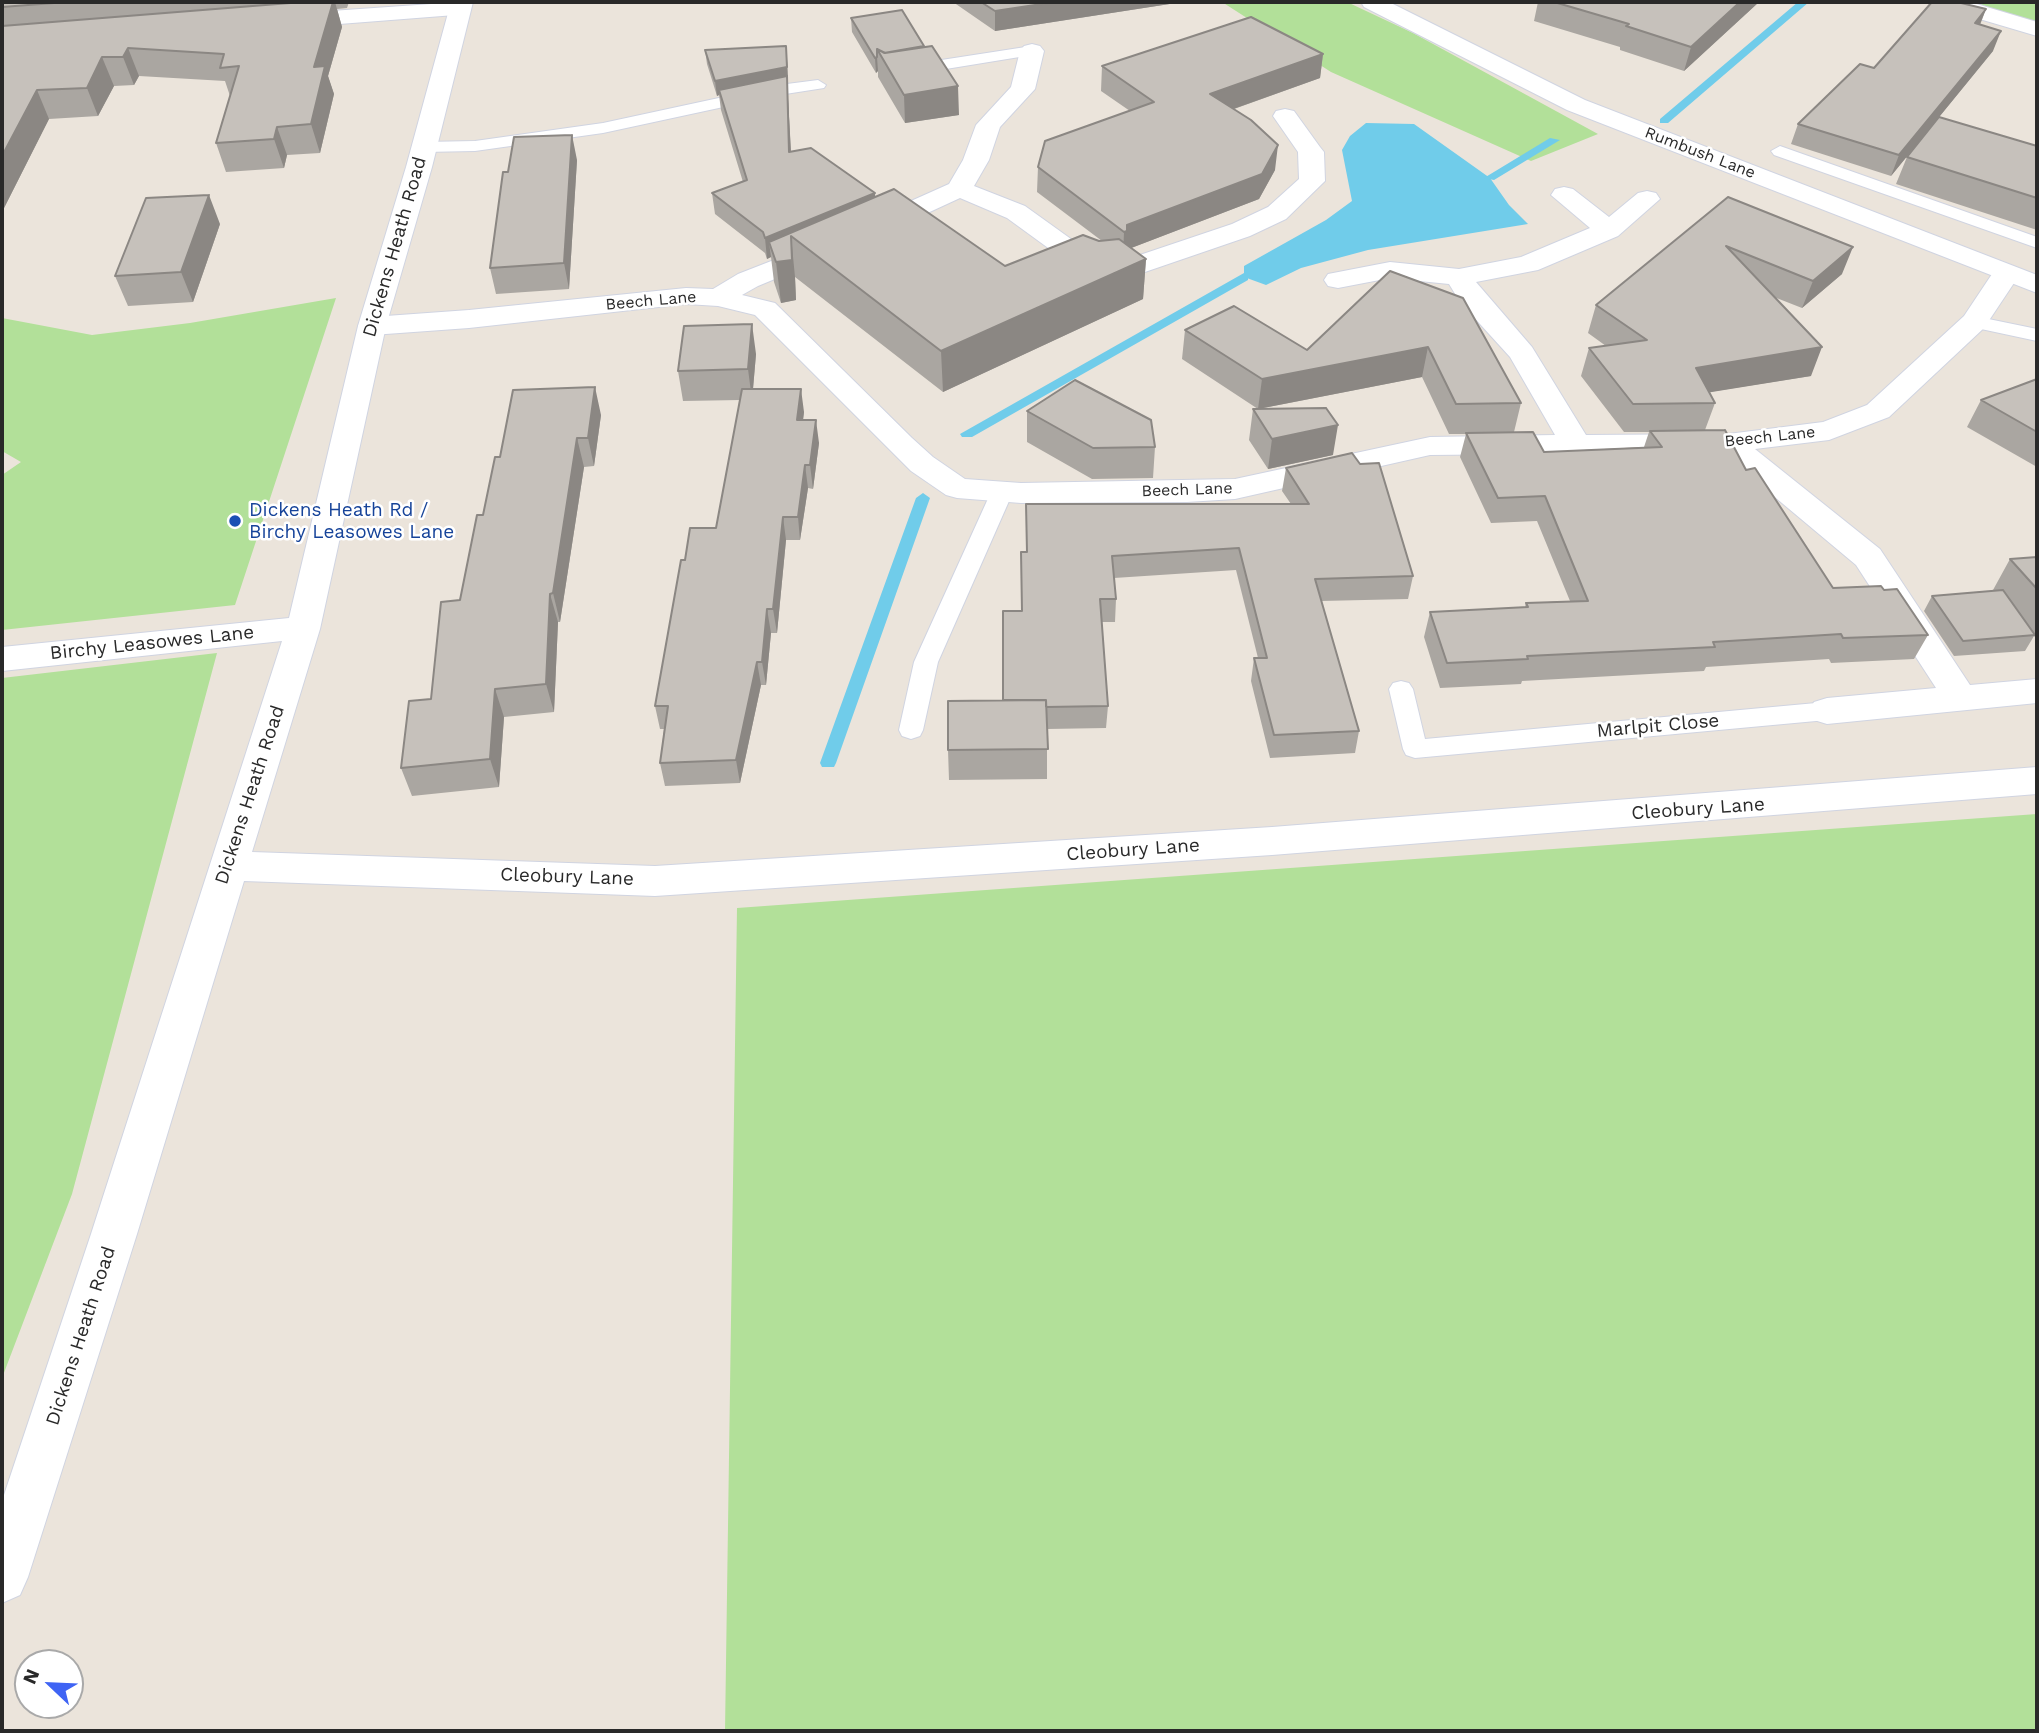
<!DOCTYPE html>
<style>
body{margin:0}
#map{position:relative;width:2039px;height:1733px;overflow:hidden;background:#ebe4db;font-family:"Work Sans",sans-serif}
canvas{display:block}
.frame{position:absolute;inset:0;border:4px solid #292929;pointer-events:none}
.north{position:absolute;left:14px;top:1649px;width:70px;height:70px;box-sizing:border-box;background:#fff;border:2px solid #a9a9a9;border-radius:50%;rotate:293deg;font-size:19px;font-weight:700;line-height:28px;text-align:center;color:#292929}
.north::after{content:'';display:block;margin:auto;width:24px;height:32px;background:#3f64f4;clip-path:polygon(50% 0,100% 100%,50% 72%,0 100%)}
</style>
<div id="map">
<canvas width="2039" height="1733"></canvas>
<div class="frame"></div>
<div class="north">N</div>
</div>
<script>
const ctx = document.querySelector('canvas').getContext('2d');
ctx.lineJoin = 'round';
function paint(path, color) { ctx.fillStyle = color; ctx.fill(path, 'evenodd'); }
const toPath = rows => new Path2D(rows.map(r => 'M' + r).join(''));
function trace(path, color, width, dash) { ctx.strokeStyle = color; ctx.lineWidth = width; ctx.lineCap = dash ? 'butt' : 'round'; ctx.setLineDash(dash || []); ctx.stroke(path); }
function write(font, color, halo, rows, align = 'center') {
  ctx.font = font + ' "Work Sans",sans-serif'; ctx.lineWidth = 5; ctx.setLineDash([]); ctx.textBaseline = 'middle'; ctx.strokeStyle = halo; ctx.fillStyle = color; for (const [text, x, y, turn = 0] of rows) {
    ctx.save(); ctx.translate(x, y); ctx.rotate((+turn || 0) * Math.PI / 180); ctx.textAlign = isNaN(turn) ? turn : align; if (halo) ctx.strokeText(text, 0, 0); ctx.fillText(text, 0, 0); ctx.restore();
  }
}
const green = toPath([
 [1222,2,1347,2,1413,33,1598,134,1531,161,1331,72],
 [1974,2,2037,2,2037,26,2007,14],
 [336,298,235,605,2,630,2,475,21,462,2,451,2,318,92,335,190,323],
 [217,653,72,1194,2,1378,2,678],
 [2037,814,2037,1731,725,1731,737,908]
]);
const water = toPath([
 [1366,123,1414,124,1490,178,1509,205,1528,224,1368,250,1301,268,1266,285,1244,277,1244,266,1326,220,1352,201,1342,150,1350,136]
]);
const stream = toPath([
 [1798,2,1809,2,1668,123,1660,123,1660,119,1798,2],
 [1550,138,1560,140,1494,180,1484,178,1550,138],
 [1244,273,1248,274,1248,280,972,437,962,437,960,434,1244,273],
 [923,493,930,498,836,763,834,767,822,767,820,763,916,498,923,493]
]);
const lane = toPath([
 [1032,46,1040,51,1038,54,909,75,901,70,909,65,1032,46],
 [818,80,826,85,824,88,779,95,603,133,475,151,424,152,415,147,424,142,475,141,603,123,779,85,818,80],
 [1780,146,2037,237,2037,248,1774,155,1771,151,1780,146],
 [1974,316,2037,329,2037,341,1967,326,1964,322,1967,318,1974,316],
 [1002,485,1010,487,1013,492,938,662,923,730,920,736,911,739,902,736,899,730,914,662,991,492,994,487,1002,485],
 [1401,681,1409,683,1413,689,1425,739,1827,702,1836,705,1839,711,1836,717,1827,720,1415,758,1406,755,1403,749,1389,689,1393,683,1401,681]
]);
const street = toPath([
 [460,2,468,4,471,9,468,14,288,28,280,26,277,21,280,16,288,14,460,2],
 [1936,2,1970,2,2037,22,2037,36,1939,7,1936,2],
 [1032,44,1040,46,1044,51,1035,89,1000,127,989,160,974,186,1025,206,1103,262,1128,259,1232,224,1268,207,1299,179,1298,152,1273,116,1276,111,1285,109,1294,111,1320,147,1324,152,1325,181,1286,219,1250,236,1142,273,1098,279,1088,277,1007,218,960,198,882,234,873,236,864,234,860,228,864,222,949,184,963,160,976,125,1011,87,1020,51,1024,46,1032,44],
 [1564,187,1573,189,1609,217,1638,193,1647,191,1656,193,1660,199,1618,236,1538,270,1476,282,1532,347,1586,435,1728,434,1823,422,1867,405,1964,316,1996,268,2006,266,2016,268,2020,274,1984,328,1889,417,1829,440,1755,449,1880,549,1970,685,2037,679,2037,703,1827,724,1814,720,1809,711,1814,702,1827,698,1936,688,1856,565,1721,452,1430,455,1235,499,1187,502,1021,503,957,498,946,495,911,471,755,315,718,306,686,304,469,328,372,335,362,332,358,326,362,320,372,317,469,310,686,288,713,289,738,274,820,242,830,244,834,250,830,256,758,286,742,295,775,303,912,438,933,457,965,479,1021,483,1235,479,1430,437,1555,435,1510,357,1460,302,1449,284,1390,278,1338,288,1328,286,1324,280,1328,274,1390,262,1459,269,1521,257,1590,228,1551,195,1555,189,1564,187]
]);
const secondary = toPath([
 [451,2,473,2,432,167,386,326,320,629,252,852,655,866,1272,827,2037,767,2037,794,1272,855,655,896,244,881,137,1234,28,1577,20,1595,2,1603,2,1501,91,1234,282,641,2,671,2,647,289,618,358,326,406,167,451,2],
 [1361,2,1389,2,1585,100,2037,275,2037,293,1567,110,1364,7,1361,2]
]);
const wall = toPath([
 [2,2,349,2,347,8,337,9,342,27,328,76,334,94,320,153,287,155,284,168,226,172,216,143,230,96,225,81,139,76,134,85,114,86,98,116,49,119,2,212],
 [953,2,1176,2,1176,3,995,31],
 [1538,2,1759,2,1684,71,1620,50,1620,47,1534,21],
 [1986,9,1980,25,1993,51,1939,117,2037,146,2037,230,1896,184,1907,157,1912,150,1891,176,1791,144,1798,124,1874,68],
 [851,18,924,47,959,115,905,123,878,77,878,71,876,73,852,32],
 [705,50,787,60,788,81,787,81,791,151,875,193,875,197,1005,266,1102,241,1037,192,1038,167,1130,111,1101,91,1102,66,1323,54,1320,78,1234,109,1275,170,1259,199,1131,248,1146,259,1143,299,943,392,795,277,796,300,781,303,774,282,771,257,767,259,765,253,715,214,712,193,743,182,721,110,719,95,717,96,707,64],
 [577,160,569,289,496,294,490,268],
 [1728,197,1842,274,1802,308,1774,297,1811,376,1709,392,1715,403,1705,430,1746,470,1833,588,1884,590,1928,635,1914,659,1831,663,1829,659,1706,667,1704,671,1522,681,1521,684,1440,688,1424,637,1430,612,1525,607,1526,603,1570,601,1537,521,1491,523,1460,457,1466,434,1449,434,1422,377,1258,409,1182,359,1185,330,1307,350,1390,271,1521,403,1514,432,1544,452,1644,447,1649,432,1624,432,1581,376,1589,348,1606,346,1588,333,1596,305],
 [220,224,193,302,128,306,115,276],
 [756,354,753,389,804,412,803,420,819,443,813,489,808,488,800,540,786,540,777,633,771,633,766,685,761,685,740,783,665,786,660,763,664,729,660,729,655,706,716,528,740,400,683,401,678,371],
 [2037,379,2037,467,1967,427,1981,400],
 [1253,409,1333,455,1268,469,1249,440],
 [1027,411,1155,447,1153,478,1092,479,1027,442],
 [601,415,594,466,584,467,560,622,558,622,554,712,504,717,499,787,412,796,401,768,431,699,500,457],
 [1286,468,1413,576,1408,599,1321,601,1359,731,1355,753,1270,758,1251,681,1254,658,1258,658,1236,570,1114,578,1116,599,1115,622,1102,622,1108,706,1106,728,1047,729,1047,779,949,780,948,750,1003,700,1021,611,1027,552,1026,504,1291,504,1282,491],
 [2037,557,2037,639,2034,636,2025,651,1954,656,1924,611,1932,596,1994,591,1993,590,2010,559]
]);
const shadedWall = toPath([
 [333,2,335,2,342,27,328,76,334,94,320,153,311,124,314,67],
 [1055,2,1176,2,1176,3,995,31,995,11],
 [1740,2,1759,2,1684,71,1691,47],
 [1986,9,1978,29,1975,23],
 [2001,31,1993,51,1891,176,1899,155],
 [786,46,787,60,788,81,787,81,792,172,719,90,719,95,717,96,715,81],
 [128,48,139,76,134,85,123,57],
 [1323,54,1320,78,1208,118,1210,94],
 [102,57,114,86,98,116,87,88],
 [877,57,878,71,876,73,875,58],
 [958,86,959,115,905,123,904,95],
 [37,90,49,119,2,212,2,156],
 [277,127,287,155,284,168,274,139],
 [572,135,577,160,569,289,564,263],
 [1278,145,1275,170,1259,199,1126,250,1123,257,1124,232,1127,225],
 [875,193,876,214,791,236,795,277,796,300,781,303,776,262,769,242,771,257,767,259,765,238],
 [209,195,220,224,193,302,181,272],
 [1853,247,1842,274,1802,308,1813,281],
 [1146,259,1143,299,943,392,941,351],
 [752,324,756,354,752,400,748,369],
 [1428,347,1422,377,1258,409,1262,379],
 [1822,347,1811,376,1687,396,1696,368],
 [595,387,601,415,594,466,588,438],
 [801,389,804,412,800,443,797,420],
 [816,420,819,443,813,489,810,465],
 [1338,425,1333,455,1268,469,1272,439],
 [577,438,584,467,560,622,553,593],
 [805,465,808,488,800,540,798,517],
 [783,517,786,540,777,633,773,609],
 [550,594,558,622,554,712,546,684],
 [767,609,771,633,766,685,762,662],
 [757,662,761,685,740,783,736,760],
 [495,689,504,717,499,787,490,759]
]);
const building = toPath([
 [2,2,67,2,2,7,2,2],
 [303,2,333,2,314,67,325,66,311,124,277,127,274,139,216,143,239,66,220,68,224,54,128,48,123,57,102,57,87,88,37,90,2,156,2,26,303,2],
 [981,2,1055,2,995,11,981,2],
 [1554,2,1740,2,1691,47,1626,26,1629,24,1554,2],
 [1932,2,1957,2,1986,9,1975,23,2001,31,1899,155,1798,124,1860,64,1874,68,1932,2],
 [902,10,924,46,884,53,877,49,877,57,875,58,851,18,902,10],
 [1251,17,1323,54,1210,94,1251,120,1278,145,1262,174,1127,225,1127,231,1124,232,1038,167,1045,141,1154,102,1102,66,1251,17],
 [786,46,787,67,715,81,705,50,786,46],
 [932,46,958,86,904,95,877,49,885,53,932,46],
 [787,76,789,152,811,148,875,193,765,238,763,232,712,193,747,180,719,90,787,76],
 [1939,117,2037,146,2037,198,1907,157,1939,117],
 [572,135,564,263,490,268,503,172,508,172,514,137,572,135],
 [894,189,1005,266,1083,235,1099,241,1119,239,1146,259,941,351,791,236,792,260,776,262,769,242,894,189],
 [209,195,181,272,115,276,146,198,209,195],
 [1728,197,1853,247,1813,281,1726,246,1822,347,1696,368,1715,403,1633,404,1589,348,1647,340,1596,305,1728,197],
 [1390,271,1463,298,1521,403,1456,404,1428,347,1262,379,1185,330,1234,306,1307,350,1390,271],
 [752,324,748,369,678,371,684,326,752,324],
 [2037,379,2037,432,1981,400,2037,379],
 [1075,380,1151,420,1155,447,1093,448,1027,411,1075,380],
 [595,387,588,438,577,438,553,593,550,594,546,684,495,689,490,759,401,768,409,701,431,699,441,602,460,600,477,515,483,515,495,457,500,457,513,390,595,387],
 [742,389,801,389,797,420,816,420,810,465,805,465,798,517,783,517,773,609,767,609,762,662,757,662,736,760,660,763,668,706,655,706,681,560,685,560,690,528,716,528,742,389],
 [1326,408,1338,425,1272,439,1253,409,1326,408],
 [1725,430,1746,470,1755,468,1833,588,1881,586,1884,590,1897,589,1928,635,1843,638,1841,634,1713,642,1715,647,1527,656,1528,659,1447,663,1430,612,1528,607,1526,603,1588,601,1545,496,1498,498,1466,433,1533,432,1544,452,1662,447,1650,431,1725,430],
 [1352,453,1360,464,1379,463,1413,576,1315,579,1359,731,1274,735,1254,658,1267,658,1239,548,1112,556,1116,599,1100,599,1108,706,1046,707,1046,700,1003,700,1003,611,1022,611,1021,552,1027,552,1026,504,1309,504,1286,468,1352,453],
 [2037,557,2037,589,2010,559,2037,557],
 [2003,590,2035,635,1963,641,1932,596,2003,590],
 [1046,700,1048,749,948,750,948,701,1046,700]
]);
const markers = [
 [235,521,7,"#1a4fb4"]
];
const farStreetnames = [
 ["Rumbush Lane",1700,153,21],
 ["Beech Lane",651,301,-5],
 ["Beech Lane",1770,437,-6],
 ["Beech Lane",1187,490,-2]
];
const streetNames = [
 ["Dickens Heath Road",395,247,-74],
 ["Birchy Leasowes Lane",152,643,-6],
 ["Marlpit Close",1658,726,-5],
 ["Dickens Heath Road",250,795,-72],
 ["Cleobury Lane",1698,809,-4],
 ["Cleobury Lane",1133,850,-4],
 ["Cleobury Lane",567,877,2],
 ["Dickens Heath Road",81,1336,-72]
];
const transitNames = [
 ["Dickens Heath Rd /",249,510],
 ["Birchy Leasowes Lane",249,532]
];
paint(green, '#b2e099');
paint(water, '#70ccea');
paint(stream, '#70ccea');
trace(lane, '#d0d4e1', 2);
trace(street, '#d0d4e1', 2);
trace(secondary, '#d0d4e1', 2);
paint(lane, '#fff');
paint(street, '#fff');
paint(secondary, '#fff');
paint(wall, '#aaa6a1');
paint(shadedWall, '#8b8783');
paint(building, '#c6c1bb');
trace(building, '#8b8783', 2);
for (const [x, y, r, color] of markers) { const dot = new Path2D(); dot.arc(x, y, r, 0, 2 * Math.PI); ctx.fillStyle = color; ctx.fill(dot); trace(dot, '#fff', 2.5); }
write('16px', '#292929', '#fff', farStreetnames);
write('19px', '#292929', '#fff', streetNames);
write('19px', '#164399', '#fff', transitNames, 'left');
</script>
